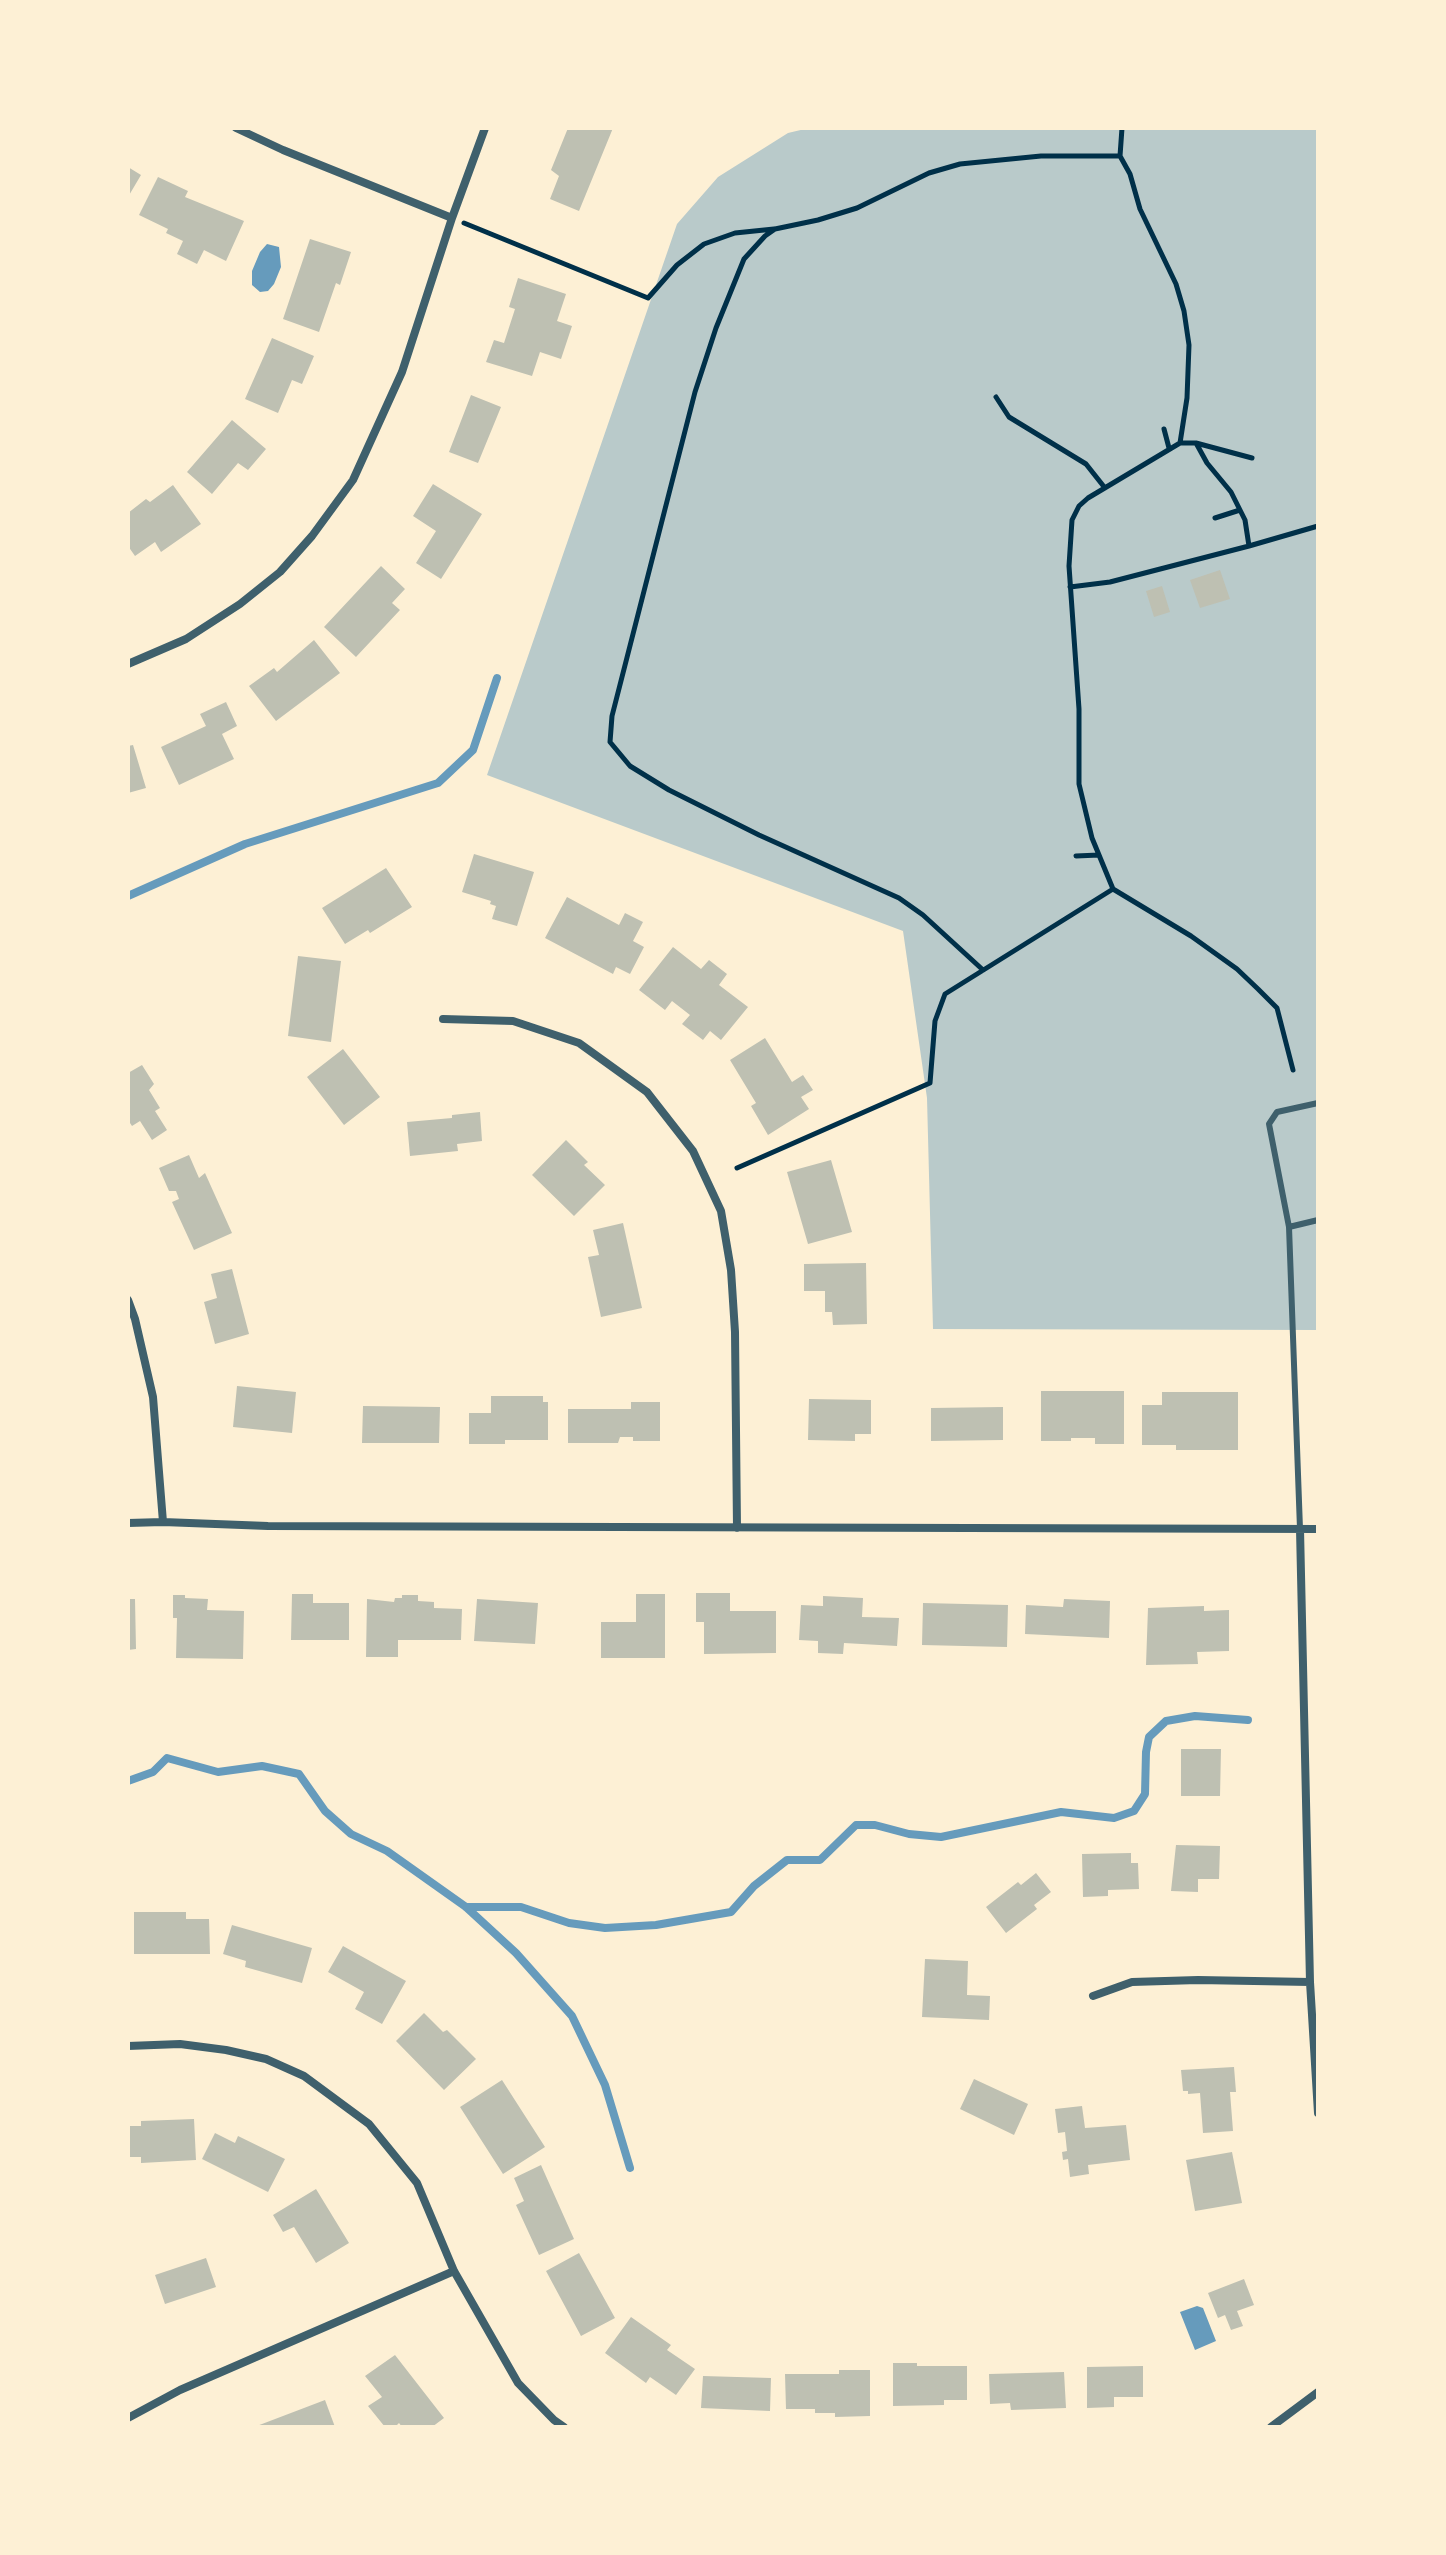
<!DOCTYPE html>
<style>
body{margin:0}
#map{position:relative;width:1446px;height:2555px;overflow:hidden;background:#fdf0d5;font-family:Signika,sans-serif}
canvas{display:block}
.frame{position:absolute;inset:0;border:130px solid #fdf0d5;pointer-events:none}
</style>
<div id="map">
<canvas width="1446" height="2555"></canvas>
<div class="frame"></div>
</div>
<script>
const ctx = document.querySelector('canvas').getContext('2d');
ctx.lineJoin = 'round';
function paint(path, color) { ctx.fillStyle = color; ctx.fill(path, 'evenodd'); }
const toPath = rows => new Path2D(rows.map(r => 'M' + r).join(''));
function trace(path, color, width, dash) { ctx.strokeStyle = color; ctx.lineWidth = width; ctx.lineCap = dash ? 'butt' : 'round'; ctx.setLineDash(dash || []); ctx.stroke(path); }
const green = toPath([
 [809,128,1318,128,1318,1330,933,1329,927,1098,903,931,487,775,677,224,718,177,788,133]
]);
const water = toPath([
 [267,244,279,247,281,267,274,284,268,291,260,292,252,285,252,271,260,252],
 [1197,2306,1203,2308,1216,2341,1195,2350,1180,2312]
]);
const stream = toPath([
 [128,896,245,844,438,783,473,750,497,678],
 [128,1781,153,1772,167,1758,218,1772,262,1766,299,1774,325,1811,351,1834,387,1851,466,1907,516,1953,572,2016,605,2085,630,2168],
 [466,1907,521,1907,569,1923,605,1928,656,1925,731,1912,754,1886,787,1860,820,1860,856,1825,875,1825,909,1834,941,1837,1061,1812,1114,1818,1134,1811,1145,1794,1146,1752,1149,1737,1166,1721,1195,1716,1248,1720]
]);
const building = toPath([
 [568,128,613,128,579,211,550,199,559,176,551,170],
 [128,167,141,175,128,197],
 [158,177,188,191,185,197,244,221,226,261,204,250,197,264,177,254,183,241,166,233,168,229,139,215],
 [310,239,351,252,340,285,336,283,319,332,283,319],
 [518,278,566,294,557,321,572,326,561,359,540,352,532,376,486,362,494,340,504,343,515,309,509,307],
 [272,338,314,356,302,384,292,380,278,413,245,399],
 [471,395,501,407,478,463,449,452],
 [232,420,266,449,248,470,238,463,212,494,187,472],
 [433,484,482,514,441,579,416,563,436,531,413,516],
 [173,485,201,524,161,552,155,542,135,556,128,546,128,513,146,499,150,502],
 [381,566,405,589,392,603,400,610,356,657,324,627],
 [1220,570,1230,599,1200,608,1190,580],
 [1162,586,1170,612,1154,617,1146,591],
 [314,640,340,673,276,721,249,686,274,668,277,672],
 [226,702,237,726,222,734,234,759,179,785,161,747,206,726,200,714],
 [133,745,146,788,128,793,128,746],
 [474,854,534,872,517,926,492,919,496,906,490,904,491,901,462,892],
 [386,868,412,907,370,933,368,930,345,944,322,908],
 [567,897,619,925,625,913,643,922,633,941,644,947,630,974,616,967,613,974,545,938],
 [673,947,701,969,709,960,727,974,719,985,748,1007,721,1040,710,1031,703,1040,682,1024,690,1015,672,1001,665,1010,639,990],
 [298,956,341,961,331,1042,288,1036],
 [765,1038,792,1082,803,1075,813,1090,801,1097,809,1109,768,1135,751,1106,756,1103,730,1060],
 [343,1049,380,1097,344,1125,307,1077],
 [142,1065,154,1084,149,1090,160,1108,155,1111,167,1130,152,1140,140,1121,132,1126,128,1120,128,1073],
 [480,1112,482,1141,457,1144,458,1151,410,1156,407,1122,452,1118,452,1115],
 [566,1140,588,1162,584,1165,605,1185,574,1216,532,1175],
 [189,1155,199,1178,205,1173,232,1233,194,1250,172,1202,179,1199,176,1191,169,1191,159,1168],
 [831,1160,852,1232,808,1244,787,1172],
 [623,1223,642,1308,601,1317,588,1257,599,1255,593,1230],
 [866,1263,867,1324,833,1325,832,1312,825,1312,825,1291,804,1291,804,1264],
 [232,1269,249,1334,215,1344,204,1302,217,1298,211,1274],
 [237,1386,296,1392,292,1433,233,1427],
 [1041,1391,1124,1391,1124,1444,1095,1444,1095,1438,1071,1438,1071,1441,1041,1441],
 [1162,1392,1238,1392,1238,1450,1176,1450,1176,1445,1142,1445,1142,1405,1162,1405],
 [491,1396,543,1396,543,1402,548,1402,548,1440,505,1440,505,1444,469,1444,469,1413,491,1413],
 [809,1399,871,1400,871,1434,855,1434,855,1441,808,1440],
 [631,1402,660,1402,660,1441,633,1441,633,1437,620,1437,618,1443,568,1443,568,1409,631,1409],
 [363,1406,440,1407,439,1443,362,1443],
 [1003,1407,1003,1440,931,1441,931,1408],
 [696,1593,730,1593,730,1611,776,1611,776,1653,704,1654,704,1622,696,1622],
 [292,1594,313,1594,313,1603,349,1603,349,1640,291,1640],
 [636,1594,665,1594,665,1658,601,1658,601,1622,636,1622],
 [173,1595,185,1595,185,1598,208,1599,207,1610,244,1611,243,1659,176,1658,177,1618,173,1618],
 [402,1595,418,1595,418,1601,434,1602,434,1608,462,1609,461,1640,398,1640,398,1657,366,1657,367,1599,394,1602,395,1598,402,1598],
 [823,1596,863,1598,862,1617,899,1618,897,1646,844,1643,843,1654,818,1653,818,1641,799,1640,801,1605,823,1606],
 [128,1599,135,1599,136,1649,128,1650],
 [477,1599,538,1603,535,1644,474,1641],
 [1064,1599,1110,1601,1109,1638,1025,1634,1026,1605,1063,1607],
 [923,1603,1008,1605,1007,1647,922,1645],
 [1204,1606,1204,1611,1229,1610,1229,1651,1197,1652,1198,1664,1146,1665,1148,1608],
 [1181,1749,1221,1749,1220,1796,1181,1796],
 [1176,1845,1220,1846,1219,1879,1198,1879,1198,1892,1171,1891],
 [1131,1853,1131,1863,1138,1863,1139,1889,1108,1890,1108,1896,1083,1897,1082,1854],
 [1036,1873,1051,1892,1034,1905,1037,1909,1006,1933,986,1907,1018,1882,1021,1885],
 [134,1912,186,1912,186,1919,209,1919,210,1954,134,1954],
 [232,1925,312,1948,302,1983,245,1967,246,1961,223,1954],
 [343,1946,406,1981,382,2024,355,2009,364,1992,328,1972],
 [925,1959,968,1961,967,1995,990,1996,989,2020,922,2017],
 [424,2013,443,2032,447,2030,476,2059,444,2090,396,2041],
 [1234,2067,1236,2092,1230,2092,1233,2131,1203,2133,1200,2093,1188,2094,1188,2091,1183,2091,1181,2070],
 [974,2079,1028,2104,1014,2135,960,2109],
 [502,2080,545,2147,503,2174,460,2107],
 [1082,2106,1085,2128,1126,2125,1130,2160,1088,2165,1089,2174,1070,2177,1068,2159,1063,2160,1062,2152,1067,2151,1065,2132,1058,2133,1055,2109],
 [194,2119,196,2160,141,2163,141,2157,128,2157,128,2126,141,2126,141,2121],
 [215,2133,235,2143,238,2136,285,2159,268,2192,202,2159],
 [1232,2152,1242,2203,1195,2211,1186,2160],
 [541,2165,574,2239,539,2255,516,2205,524,2201,514,2178],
 [316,2189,349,2243,316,2263,294,2227,283,2232,273,2215],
 [579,2253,615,2318,581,2336,546,2271],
 [206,2258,216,2287,165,2304,155,2275],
 [1244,2279,1254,2305,1237,2311,1243,2326,1231,2330,1225,2315,1218,2318,1208,2293],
 [631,2317,671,2345,667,2350,695,2369,676,2395,650,2377,646,2383,605,2353],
 [395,2355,444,2418,432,2427,402,2427,399,2423,395,2427,385,2427,368,2406,382,2397,365,2376],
 [893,2363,917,2363,917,2366,967,2366,967,2400,944,2400,944,2405,893,2406],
 [1143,2366,1143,2397,1114,2397,1114,2407,1087,2408,1087,2367],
 [839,2370,870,2370,870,2416,835,2417,835,2413,815,2413,815,2409,786,2409,785,2374,839,2374],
 [1064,2372,1066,2408,1011,2410,1010,2403,990,2404,989,2374],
 [703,2376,771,2378,770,2411,701,2408],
 [325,2400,335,2427,254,2427,262,2424]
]);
const path = toPath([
 [1122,128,1120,156,1130,174,1140,209,1176,284,1184,311,1189,345,1187,398,1180,443,1196,443,1252,458],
 [464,223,648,298,677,265,704,244,735,233,774,229],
 [996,397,1009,417,1086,464,1105,488],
 [1164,429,1169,448],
 [1180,443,1088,498,1079,506,1072,520,1069,566,1079,709,1079,784,1092,838,1113,889,1191,936,1237,969,1258,989,1277,1008,1293,1070],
 [1215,518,1240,510],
 [1249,546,1318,526],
 [1070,587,1110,582,1249,546,1245,520,1231,492,1207,463,1196,443],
 [1076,856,1099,855],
 [983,970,923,915,899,898,759,835,669,790,630,766,610,742,612,716,695,392,716,328,744,259,765,236,775,229,818,220,857,208,929,173,960,164,1041,156,1120,156],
 [737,1168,930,1083,935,1021,945,994,1113,889]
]);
const service = toPath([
 [1289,1227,1318,1220],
 [1300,1529,1289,1227,1269,1124,1277,1112,1318,1103]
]);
const minor = toPath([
 [236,128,283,150,452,218],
 [128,664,186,639,240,604,280,572,312,536,353,480,402,372,452,218,485,128],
 [443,1019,513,1021,579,1043,647,1092,693,1151,721,1211,731,1270,735,1332,737,1528],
 [128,1300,135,1319,153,1397,163,1522],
 [128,1523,163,1522,268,1526,1318,1529],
 [1300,1529,1310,1982,1318,2113],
 [1093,1996,1132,1982,1198,1980,1310,1982],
 [128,2046,180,2044,226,2050,266,2059,304,2076,369,2124,417,2183,454,2271,518,2383,554,2420,564,2427],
 [128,2418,180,2390,454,2271],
 [1271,2427,1318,2392]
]);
paint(green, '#b9caca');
paint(water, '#669bbc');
trace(stream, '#669bbc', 8);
paint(building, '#bec0b2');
trace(path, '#003049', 5);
trace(service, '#3f606c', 6);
trace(minor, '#3f606c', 8);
</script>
